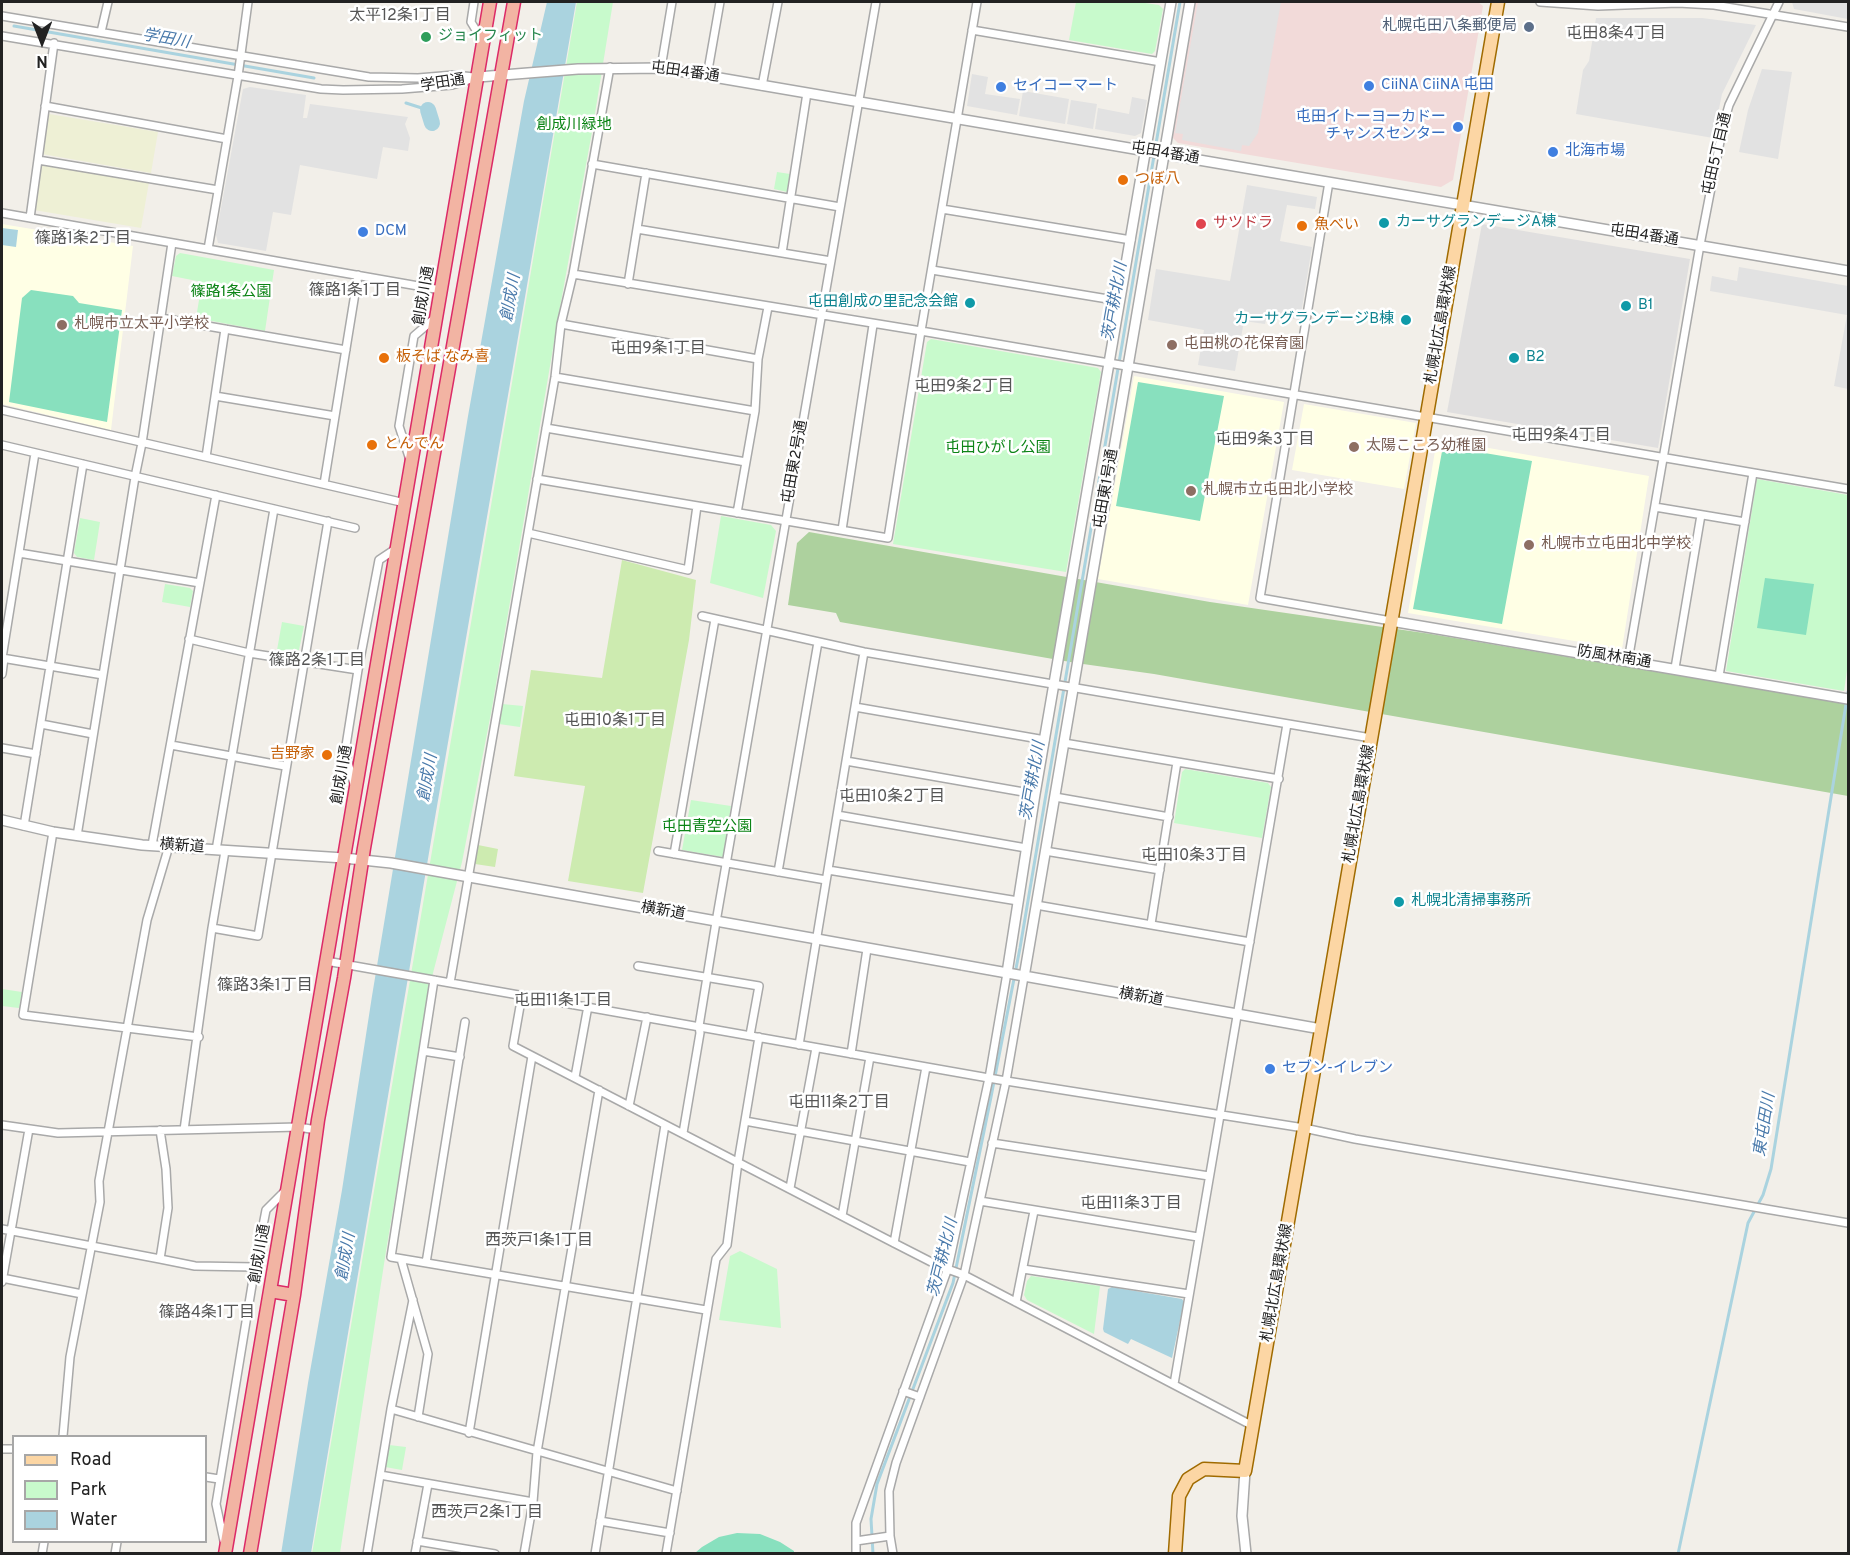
<!DOCTYPE html>
<meta charset="utf-8">
<style>
body{margin:0}
#map{position:relative;width:1850px;height:1555px;overflow:hidden;background:#f2efe9;font-family:Overpass,sans-serif}
canvas{display:block}
.frame{position:absolute;inset:0;border:3px solid #222;pointer-events:none}
.legend{position:absolute;left:12px;top:1435px;width:195px;height:108px;box-sizing:border-box;background:#fff;border:2px solid #a7a7a7;margin:0;padding:8px 10px;list-style:none;font-size:18px;color:#222}
.legend li{display:flex;align-items:center;gap:12px;height:30px}
.legend b{width:30px;border:2px solid #a7a7a7}
.north{position:absolute;left:12px;top:12px;width:60px;height:60px;-webkit-text-stroke:4px #fff;paint-order:stroke;rotate:180deg;font-size:16px;font-weight:700;line-height:24px;text-align:center;color:#222}
.north::after{content:'';display:block;margin:auto;width:21px;height:27px;background:#222;clip-path:polygon(50% 0,100% 100%,50% 72%,0 100%)}
</style>
<div id="map">
<canvas width="1850" height="1555"></canvas>
<div class="frame"></div>
<ul class="legend">
<li><b style="height:8px;background:#fcd6a4"></b>Road</li>
<li><b style="height:16px;background:#c8facc"></b>Park</li>
<li><b style="height:16px;background:#aad3df"></b>Water</li>
</ul>
<div class="north">N</div>
</div>
<script>
const ctx = document.querySelector('canvas').getContext('2d');
ctx.lineJoin = 'round';
function paint(path, color) { ctx.fillStyle = color; ctx.fill(path, 'evenodd'); }
const toPath = rows => new Path2D(rows.map(r => 'M' + r).join(''));
function trace(path, color, width, dash) { ctx.strokeStyle = color; ctx.lineWidth = width; ctx.lineCap = dash ? 'butt' : 'round'; ctx.setLineDash(dash || []); ctx.stroke(path); }
function write(font, color, halo, rows, align = 'center') {
  ctx.font = font + ' Overpass,"Noto Sans JP",sans-serif'; ctx.lineWidth = 5; ctx.setLineDash([]); ctx.textBaseline = 'middle'; ctx.strokeStyle = halo; ctx.fillStyle = color; for (const [text, x, y, turn = 0] of rows) {
    ctx.save(); ctx.translate(x, y); ctx.rotate((+turn || 0) * Math.PI / 180); ctx.textAlign = isNaN(turn) ? turn : align; if (halo) ctx.strokeText(text, 0, 0); ctx.fillText(text, 0, 0); ctx.restore();
  }
}
const residential = toPath([
 [1482,224,1690,259,1658,448,1447,412]
]);
const commercial = toPath([
 [1196,2,1478,2,1483,6,1453,180,1441,187,1178,143,1172,137]
]);
const education = toPath([
 [2,224,133,246,111,430,2,404],
 [1134,376,1284,402,1248,605,1098,579],
 [1304,404,1416,423,1404,489,1292,470],
 [1437,439,1649,476,1622,649,1408,613]
]);
const farmland = toPath([
 [49,114,158,132,151,173,42,154],
 [42,163,149,182,141,228,34,210]
]);
const grass = toPath([
 [622,560,696,580,689,640,643,893,568,881,585,786,514,776,531,670,602,678],
 [478,845,498,849,495,867,475,864]
]);
const forest = toPath([
 [809,532,1210,602,1431,634,1848,704,1848,796,1154,674,1076,663,840,622,836,613,788,605,797,543]
]);
const park = toPath([
 [577,2,613,2,592,132,560,307,492,708,462,862,433,973,386,1251,340,1553,312,1554],
 [1076,2,1138,2,1159,5,1163,9,1155,51,1152,54,1069,40],
 [777,172,790,174,787,192,774,189],
 [180,253,274,270,265,331,196,318,202,282,172,276,176,256],
 [931,339,1098,368,1101,372,1066,572,893,544,927,342],
 [1757,479,1848,495,1848,663,1844,691,1726,671],
 [721,516,771,525,776,531,763,598,710,583],
 [80,518,100,522,94,560,77,557,74,553],
 [165,584,190,588,193,591,190,607,162,602],
 [282,622,304,626,299,650,296,653,277,650],
 [502,704,523,706,520,727,499,724],
 [1185,769,1268,783,1271,787,1262,838,1174,823,1182,772],
 [691,800,731,806,723,857,682,850],
 [2,989,22,992,19,1008,2,1006],
 [740,1251,777,1269,781,1328,719,1320,730,1256],
 [1031,1276,1100,1286,1094,1334,1027,1300,1024,1295,1027,1281],
 [389,1445,406,1447,402,1470,385,1467]
]);
const pitch = toPath([
 [31,290,73,296,79,303,122,310,107,422,9,402,22,298],
 [1138,382,1224,396,1200,521,1116,506],
 [1443,446,1532,461,1502,624,1413,609],
 [1765,578,1814,584,1806,635,1757,628],
 [737,1533,760,1534,780,1542,794,1551,794,1553,695,1553,702,1547,719,1537]
]);
const parking = toPath([
 [1198,2,1281,2,1258,133,1249,146,1242,145,1241,151,1182,140,1183,134,1175,133],
 [1792,2,1848,2,1848,19,1794,9],
 [1596,18,1702,18,1756,25,1722,94,1713,138,1576,114,1583,70,1589,61],
 [1762,69,1792,72,1778,159,1739,152,1748,110],
 [972,74,988,77,985,94,1020,99,1017,115,967,106],
 [250,87,306,95,303,118,307,118,310,104,408,117,405,124,410,138,408,151,383,147,377,179,300,165,291,215,273,212,266,251,218,243,216,235,243,89],
 [1023,91,1069,99,1065,124,1019,116],
 [1132,97,1147,100,1141,133,1135,136,1095,129,1098,108,1129,114],
 [1071,100,1097,104,1093,129,1067,124],
 [1247,185,1317,197,1315,209,1287,205,1280,241,1312,247,1300,320,1267,315,1265,324,1244,321,1235,371,1198,365,1204,330,1148,320,1156,269,1230,281],
 [1739,267,1848,286,1848,389,1834,386,1847,315,1710,291,1712,276,1737,281]
]);
const water = toPath([
 [547,2,576,2,432,835,311,1553,281,1554,308,1383,342,1190,372,996,468,416,524,101],
 [2,228,18,230,16,247,2,245],
 [1112,1287,1182,1299,1184,1302,1172,1358,1131,1339,1128,1344,1104,1332,1103,1329,1108,1289]
]);
const stream = toPath([
 [14,26,314,78],
 [406,103,428,110],
 [873,1554,871,1519,877,1484,953,1283,991,1097,1020,948,1180,2],
 [1678,1554,1748,1223,1763,1195,1771,1169,1848,692]
]);
const river = toPath([
 [428,110,432,123]
]);
const minor = toPath([
 [474,2,471,22,482,40],
 [1540,2,1598,6,1678,3,1714,5,1848,27],
 [2,16,369,77,418,78,454,75,474,77],
 [972,30,1161,62],
 [101,32,108,2],
 [2,36,321,89,343,90,402,89,452,85,478,77],
 [661,68,672,2],
 [707,76,720,2],
 [762,86,778,2],
 [45,106,227,139],
 [38,160,218,190],
 [592,164,840,207],
 [1329,182,1260,598,1391,621],
 [942,209,1131,240],
 [2,213,441,290],
 [30,218,54,43],
 [637,229,831,261],
 [208,249,238,76,248,2],
 [782,253,807,93],
 [932,270,1120,301],
 [573,274,921,331,977,2],
 [628,284,646,173],
 [161,318,346,350],
 [561,324,758,359],
 [555,377,755,411],
 [215,396,335,416],
 [2,410,405,503],
 [546,428,746,462],
 [2,445,355,528],
 [35,453,2,658,103,675],
 [206,457,225,329],
 [410,460,399,426,414,336,435,318],
 [537,479,888,538,921,331,1848,489],
 [324,484,358,275],
 [1655,507,1745,522],
 [737,513,755,411,758,359,768,307],
 [842,530,873,325],
 [528,533,688,570,697,506],
 [19,553,200,583],
 [702,616,864,652,1371,738],
 [189,639,249,653,358,670],
 [1628,661,1700,245,1723,126,1729,105,1779,2],
 [1675,668,1701,515],
 [2,674,4,658],
 [1719,676,1753,473],
 [855,707,1045,740],
 [41,724,93,734],
 [1064,743,1279,779],
 [171,745,285,766],
 [2,748,36,754],
 [846,761,1035,794],
 [354,784,345,752,358,670,379,560,397,548],
 [1055,797,1169,817],
 [837,815,1026,848],
 [24,826,83,464],
 [53,832,23,1015,199,1037],
 [77,836,135,477,142,443,172,243],
 [152,845,216,495],
 [216,850,274,509],
 [658,851,826,880],
 [1045,851,1160,870],
 [674,854,715,619],
 [828,870,1018,901],
 [778,872,818,642],
 [1036,905,1250,942],
 [1151,924,1177,762],
 [212,928,258,936,328,521],
 [326,961,1000,1080,1304,1128,1355,1139,1848,1223],
 [638,966,759,986,750,1035],
 [434,980,391,1257,706,1310],
 [450,983,555,377,561,324,573,274,610,67],
 [522,995,513,1046,894,1243,939,1266,964,1275,1253,1426],
 [799,1045,864,652],
 [423,1051,460,1057],
 [851,1054,867,949],
 [575,1077,588,1006],
 [629,1106,647,1017],
 [745,1121,970,1162],
 [2,1125,58,1133,298,1127,317,1130],
 [184,1130,212,928,225,851],
 [683,1133,700,1033,699,1026,716,922,876,2],
 [992,1143,1209,1176],
 [790,1188,816,1048],
 [980,1201,1198,1237],
 [842,1216,870,1057],
 [2,1229,160,1259,168,1208,166,1169,160,1130],
 [894,1243,926,1067],
 [160,1259,195,1266,255,1267],
 [401,1259,428,1354,418,1417],
 [426,1263,465,1022],
 [1023,1269,1189,1294],
 [2,1278,82,1294],
 [2,1282,29,1129],
 [1016,1302,1034,1211],
 [1174,1384,1287,724],
 [903,1391,920,1397],
 [391,1409,677,1491],
 [469,1433,532,1056],
 [63,1436,70,1357,100,1202,99,1181,147,920,169,846],
 [2,1449,14,1449],
 [380,1475,533,1502],
 [206,1477,219,1479],
 [600,1521,670,1533],
 [224,1541,216,1504,255,1267,266,1210,286,1190],
 [417,1541,495,1554],
 [856,1541,890,1536],
 [42,1554,44,1542],
 [115,1554,117,1542],
 [367,1554,391,1409,413,1300],
 [415,1554,428,1484],
 [524,1554,533,1502,537,1452,599,1090],
 [595,1554,665,1125],
 [666,1554,716,1259,727,1245,738,1162,759,1037],
 [856,1554,856,1523,948,1268,989,1078,1007,973],
 [893,1554,890,1536,889,1491,896,1463,964,1275,1006,1081,1024,977]
]);
const tertiary = toPath([
 [478,77,578,69,661,68,1848,271],
 [1391,621,1848,699],
 [2,820,53,832,142,845,344,858,391,863,1321,1029],
 [1007,973,1035,794,1171,2],
 [1024,977,1190,2],
 [1245,1471,1242,1516,1246,1554]
]);
const primary = toPath([
 [1175,1554,1179,1496,1188,1479,1204,1469,1245,1471,1498,2]
]);
const trunk = toPath([
 [270,1291,294,1295],
 [225,1554,490,2],
 [250,1554,294,1295,318,1120,344,978,364,848,514,2]
]);
const markers = [
 [1529,27,6,"#5c6f8a"],
 [426,37,6,"#2e9e5b"],
 [1369,86,6,"#3f7fe0"],
 [1001,87,6,"#3f7fe0"],
 [1458,127,6,"#3f7fe0"],
 [1553,152,6,"#3f7fe0"],
 [1123,180,6,"#e8710a"],
 [1384,223,6,"#0f9aa8"],
 [1201,224,6,"#e0444e"],
 [1302,226,6,"#e8710a"],
 [363,232,6,"#3f7fe0"],
 [970,303,6,"#0f9aa8"],
 [1626,306,6,"#0f9aa8"],
 [1406,320,6,"#0f9aa8"],
 [62,325,6,"#8d6e63"],
 [1172,345,6,"#8d6e63"],
 [384,358,6,"#e8710a"],
 [1514,358,6,"#0f9aa8"],
 [372,445,6,"#e8710a"],
 [1354,447,6,"#8d6e63"],
 [1191,491,6,"#8d6e63"],
 [1529,545,6,"#8d6e63"],
 [327,755,6,"#e8710a"],
 [1399,902,6,"#0f9aa8"],
 [1270,1069,6,"#3f7fe0"]
];
const serviceNames = [
 ["札幌屯田八条郵便局",1517,27]
];
const leisureNames = [
 ["ジョイフィット",438,37]
];
const streetNames = [
 ["屯田4番通",685,73,8],
 ["学田通",443,84,-9],
 ["屯田4番通",1165,154,10],
 ["屯田5丁目通",1718,154,-77],
 ["屯田4番通",1644,236,9],
 ["創成川通",425,296,-80],
 ["札幌北広島環状線",1442,325,-80],
 ["屯田東2号通",796,462,-80],
 ["屯田東1号通",1107,489,-80],
 ["防風林南通",1614,658,9],
 ["創成川通",343,775,-80],
 ["札幌北広島環状線",1360,804,-80],
 ["横新道",182,847,4],
 ["横新道",663,912,10],
 ["横新道",1141,998,10],
 ["創成川通",261,1254,-80],
 ["札幌北広島環状線",1278,1283,-80]
];
const shopNames = [
 ["CiiNA CiiNA 屯田",1381,86],
 ["セイコーマート",1013,87],
 ["屯田イトーヨーカドー",1446,118,"right"],
 ["チャンスセンター",1446,135,"right"],
 ["北海市場",1565,152],
 ["DCM",375,232],
 ["セブン-イレブン",1282,1069]
];
const parkNames = [
 ["創成川緑地",574,126],
 ["篠路1条公園",231,293],
 ["屯田ひがし公園",998,449],
 ["屯田青空公園",707,828]
];
const foodNames = [
 ["つぼ八",1135,180],
 ["魚べい",1314,226],
 ["板そば なみ喜",396,358],
 ["とんでん",384,445],
 ["吉野家",315,755,"right"]
];
const cultureNames = [
 ["カーサグランデージA棟",1396,223],
 ["屯田創成の里記念会館",958,303,"right"],
 ["B1",1638,306],
 ["カーサグランデージB棟",1394,320,"right"],
 ["B2",1526,358],
 ["札幌北清掃事務所",1411,902]
];
const healthNames = [
 ["サツドラ",1213,224]
];
const educationNames = [
 ["札幌市立太平小学校",74,325],
 ["屯田桃の花保育園",1184,345],
 ["太陽こころ幼稚園",1366,447],
 ["札幌市立屯田北小学校",1203,491],
 ["札幌市立屯田北中学校",1541,545]
];
const neighbourhoodNames = [
 ["太平12条1丁目",400,17],
 ["屯田8条4丁目",1616,35],
 ["篠路1条2丁目",83,240],
 ["篠路1条1丁目",355,292],
 ["屯田9条1丁目",658,350],
 ["屯田9条2丁目",964,388],
 ["屯田9条4丁目",1561,437],
 ["屯田9条3丁目",1265,441],
 ["篠路2条1丁目",317,662],
 ["屯田10条1丁目",615,722],
 ["屯田10条2丁目",892,798],
 ["屯田10条3丁目",1194,857],
 ["篠路3条1丁目",265,987],
 ["屯田11条1丁目",563,1002],
 ["屯田11条2丁目",839,1104],
 ["屯田11条3丁目",1131,1205],
 ["西茨戸1条1丁目",539,1242],
 ["篠路4条1丁目",207,1314],
 ["西茨戸2条1丁目",487,1514]
];
const waterNames = [
 ["学田川",166,40,10],
 ["創成川",512,298,-80],
 ["茨戸耕北川",1116,302,-80],
 ["創成川",429,778,-80],
 ["茨戸耕北川",1034,781,-80],
 ["東屯田川",1766,1125,-81],
 ["創成川",347,1257,-80],
 ["茨戸耕北川",944,1258,-76]
];
paint(residential, '#e0dfdf');
paint(commercial, '#f2dad9');
paint(education, '#ffffe5');
paint(farmland, '#eef0d5');
paint(grass, '#cdebb0');
paint(forest, '#add19e');
paint(park, '#c8facc');
paint(pitch, '#88e0be');
paint(parking, '#e2e2e2');
paint(water, '#aad3df');
trace(stream, '#aad3df', 3);
trace(river, '#aad3df', 16);
trace(minor, '#a9a9a9', 10);
trace(tertiary, '#a9a9a9', 12);
trace(primary, '#a06b00', 15);
trace(trunk, '#dc2a67', 15);
trace(minor, '#fff', 7);
trace(tertiary, '#fff', 9);
trace(primary, '#fcd6a4', 12);
trace(trunk, '#f2b4a3', 12);
for (const [x, y, r, color] of markers) { const dot = new Path2D(); dot.arc(x, y, r, 0, 2 * Math.PI); ctx.fillStyle = color; ctx.fill(dot); trace(dot, '#fff', 2); }
write('15px', '#4e5e75', '#fff', serviceNames, 'right');
write('15px', '#27864d', '#fff', leisureNames, 'left');
write('15px', '#222', '#fff', streetNames);
write('15px', '#366cbe', '#fff', shopNames, 'left');
write('15px', '#0c8416', '#fff', parkNames);
write('15px', '#c56008', '#fff', foodNames, 'left');
write('15px', '#0d838f', '#fff', cultureNames, 'left');
write('15px', '#be3a42', '#fff', healthNames, 'left');
write('15px', '#785e54', '#fff', educationNames, 'left');
write('16px', '#555', '#fff', neighbourhoodNames);
write('italic 16px', '#4a7aab', '#fff', waterNames);
</script>
